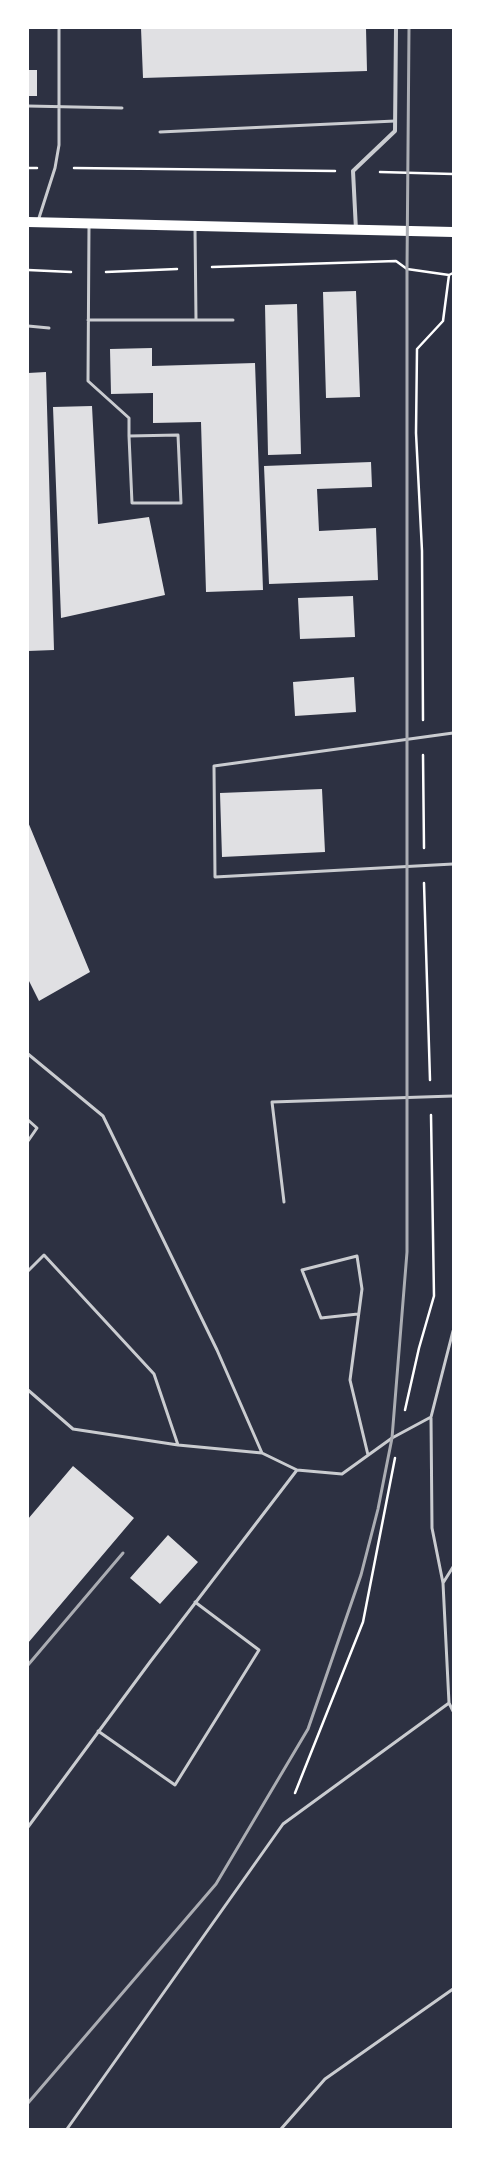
<!DOCTYPE html>
<style>
body{margin:0}
#map{position:relative;width:481px;height:2157px;overflow:hidden;background:#2d3142;font-family:Inter,sans-serif}
canvas{display:block}
.frame{position:absolute;inset:0;border:29px solid #fff;pointer-events:none}
</style>
<div id="map">
<canvas width="481" height="2157"></canvas>
<div class="frame"></div>
</div>
<script>
const ctx = document.querySelector('canvas').getContext('2d');
ctx.lineJoin = 'round';
function paint(path, color) { ctx.fillStyle = color; ctx.fill(path, 'evenodd'); }
const toPath = rows => new Path2D(rows.map(r => 'M' + r).join(''));
function trace(path, color, width, dash) { ctx.strokeStyle = color; ctx.lineWidth = width; ctx.lineCap = dash ? 'butt' : 'round'; ctx.setLineDash(dash || []); ctx.stroke(path); }
const building = toPath([
 [141,28,366,28,367,71,143,78],
 [28,70,37,70,37,96,28,96],
 [356,291,360,397,326,398,323,292],
 [297,304,301,454,268,455,265,305],
 [152,348,152,366,255,363,263,590,206,592,201,422,153,423,153,393,111,394,110,349],
 [46,372,54,650,28,651,28,373],
 [92,406,98,524,149,517,165,595,61,618,53,407],
 [371,462,372,487,317,489,319,531,376,528,378,580,269,584,264,466],
 [353,596,355,637,300,639,298,598],
 [354,677,356,712,295,716,293,682],
 [322,789,325,852,222,857,220,793],
 [28,822,90,972,39,1001,28,979],
 [73,1466,134,1518,28,1643,28,1519],
 [168,1535,198,1562,160,1604,130,1578]
]);
const path = toPath([
 [28,168,37,168],
 [74,168,335,171],
 [380,172,453,174],
 [212,267,396,261,407,269,449,275],
 [28,270,71,272],
 [106,272,177,269],
 [423,720,422,551,416,433,417,349,443,321,449,275,453,273],
 [423,755,424,848],
 [424,883,430,1080],
 [405,1410,419,1348,434,1296,431,1115],
 [295,1793,363,1622,395,1458]
]);
const service = toPath([
 [28,106,122,108],
 [160,132,395,121],
 [38,221,55,168,59,145,59,28],
 [89,226,88,381,129,418,129,436,132,503,181,503,178,435,129,436],
 [195,228,196,320],
 [88,320,233,320],
 [28,326,49,328],
 [453,733,214,766,215,877,453,864],
 [28,1054,103,1116,217,1350,262,1453,297,1470,342,1474,392,1438,431,1417],
 [28,1120,37,1128,28,1141],
 [284,1202,272,1102,453,1096],
 [28,1271,44,1255,154,1374,178,1445],
 [358,1314,321,1318,302,1270,357,1256,362,1289,350,1380,368,1455],
 [453,1331,431,1417,432,1528,443,1583,449,1703,453,1711],
 [28,1390,73,1429,178,1445,262,1453],
 [443,1583,453,1567],
 [98,1731,175,1785,259,1650,195,1602],
 [28,1827,150,1662,297,1470],
 [67,2129,283,1824,449,1703],
 [281,2129,325,2079,453,1989]
]);
const minor = toPath([
 [356,230,353,171,395,131,396,28]
]);
const primary = toPath([
 [28,222,453,232]
]);
const rail = toPath([
 [28,1665,123,1553],
 [28,2103,216,1884,308,1729,361,1575,378,1509,392,1438,407,1252,407,269,409,28]
]);
paint(building, '#e0e0e3');
trace(path, '#fff', 2.5);
trace(service, '#caccd0', 3);
trace(minor, '#caccd0', 4);
trace(primary, '#fff', 10);
trace(rail, '#abadb3', 3);
</script>
